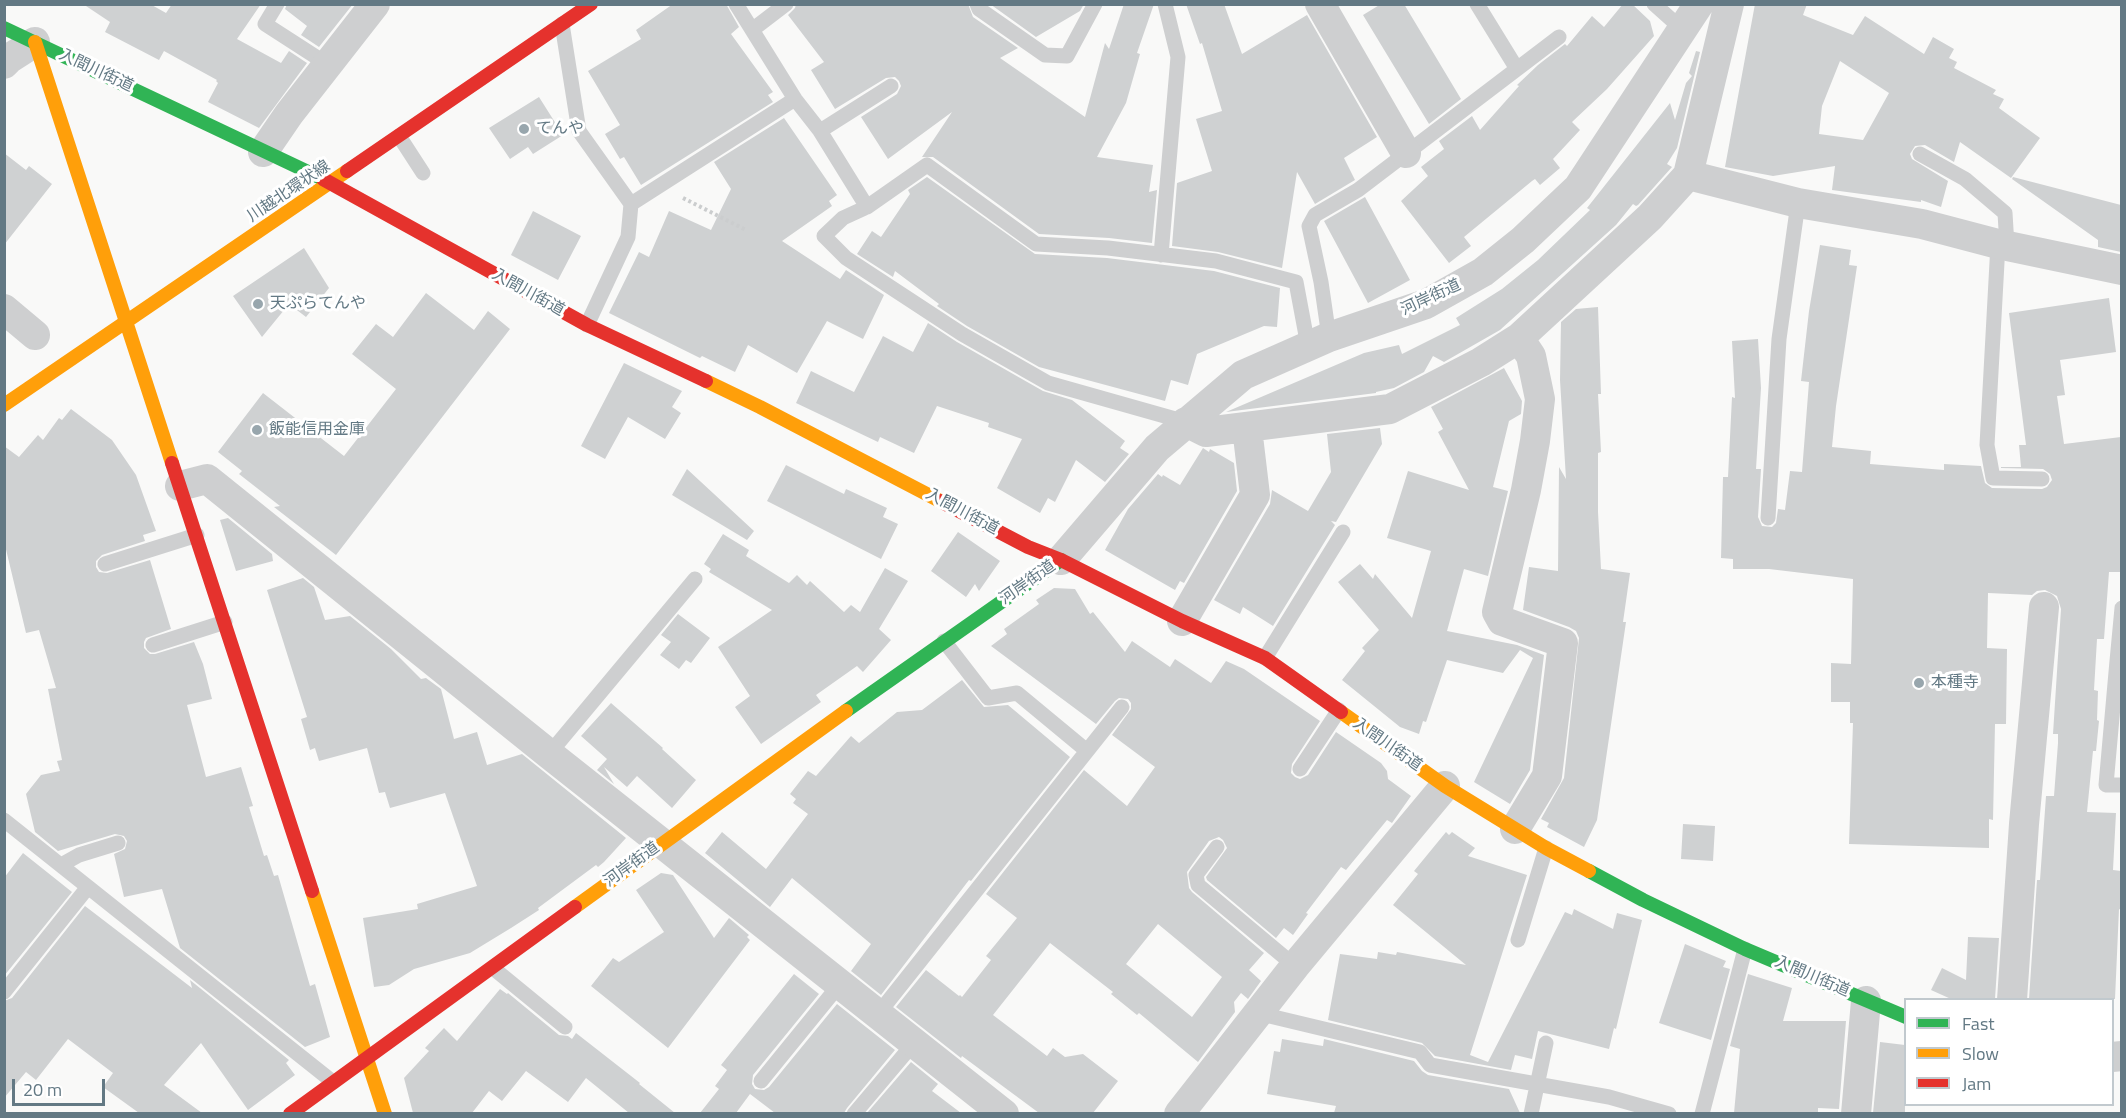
<!DOCTYPE html>
<meta charset="utf-8">
<style>
body{margin:0}
#map{position:relative;width:2126px;height:1118px;overflow:hidden;background:#f9f9f8;font-family:"Titillium Web",sans-serif}
canvas{display:block}
.frame{position:absolute;inset:0;border:6px solid #637984;pointer-events:none}
.legend{position:absolute;left:1904px;top:998px;width:210px;height:108px;box-sizing:border-box;background:#fff;border:2px solid #c1c9ce;margin:0;padding:8px 10px;list-style:none;font-size:18px;color:#637984}
.legend li{display:flex;align-items:center;gap:12px;height:30px}
.legend b{width:30px;border:2px solid #c1c9ce}
.scale{position:absolute;left:12px;top:1079px;width:93px;height:27px;box-sizing:border-box;border:3px solid #637984;border-top:0;padding-left:8px;font-size:18px;line-height:21px;white-space:nowrap;color:#637984;-webkit-text-stroke:4px #fff;paint-order:stroke}
</style>
<div id="map">
<canvas width="2126" height="1118"></canvas>
<div class="frame"></div>
<ul class="legend">
<li><b style="height:8px;background:#30b455"></b>Fast</li>
<li><b style="height:8px;background:#ff9f0a"></b>Slow</li>
<li><b style="height:8px;background:#e5322d"></b>Jam</li>
</ul>
<div class="scale">20 m</div>
</div>
<script>
const ctx = document.querySelector('canvas').getContext('2d');
ctx.lineJoin = 'round';
function paint(path, color) { ctx.fillStyle = color; ctx.fill(path, 'evenodd'); }
const toPath = rows => new Path2D(rows.map(r => 'M' + r).join(''));
function trace(path, color, width, dash) { ctx.strokeStyle = color; ctx.lineWidth = width; ctx.lineCap = dash ? 'butt' : 'round'; ctx.setLineDash(dash || []); ctx.stroke(path); }
function write(font, color, halo, rows, align = 'center') {
  ctx.font = font + ' "Titillium Web","Noto Sans JP",sans-serif'; ctx.lineWidth = 6; ctx.setLineDash([]); ctx.textBaseline = 'middle'; ctx.strokeStyle = halo; ctx.fillStyle = color; for (const [text, x, y, turn = 0] of rows) {
    ctx.save(); ctx.translate(x, y); ctx.rotate((+turn || 0) * Math.PI / 180); ctx.textAlign = isNaN(turn) ? turn : align; if (halo) ctx.strokeText(text, 0, 0); ctx.fillText(text, 0, 0); ctx.restore();
  }
}
const building = toPath([
 [83,4,150,4,166,13,172,4,261,4,237,39,281,63,289,51,307,63,259,128,208,102,218,83,216,81,217,80,164,51,159,60,105,32,110,22],
 [287,4,353,4,319,47,301,35,307,26,285,9],
 [673,4,726,4,739,27,731,34,773,92,768,95,773,102,641,185,624,157,620,159,605,134,620,125,588,71,641,39,636,30],
 [796,4,968,4,973,17,1018,48,1000,58,1085,117,1105,43,1109,49,1124,4,1154,4,1137,53,1140,54,1126,103,1097,157,1153,165,1149,192,1157,190,1152,243,1109,238,1039,234,933,157,922,157,952,112,888,159,861,117,897,94,901,86,899,81,895,77,886,78,835,109,811,70,824,62,788,15,795,8],
 [990,4,1084,4,1080,11,1036,37],
 [1186,4,1224,4,1242,54,1307,15,1377,137,1344,158,1355,180,1315,204,1297,172,1282,268,1218,252,1172,246,1177,183,1212,171,1196,119,1222,111,1202,43,1200,44],
 [1381,4,1404,4,1461,99,1429,124,1363,15],
 [1623,4,1632,4,1650,21,1654,36,1607,89,1572,122,1580,130,1553,159,1560,168,1540,185,1535,179,1532,181,1464,237,1471,246,1449,263,1401,201,1428,176,1421,167,1444,149,1439,141,1472,116,1480,130,1519,86,1517,85,1538,65,1565,44,1567,46,1592,16,1604,27],
 [1755,4,1807,4,1803,15,1853,35,1865,16,1924,54,1933,37,1954,49,1949,58,1957,62,1954,68,1996,90,1993,94,2004,99,1999,108,2040,138,2011,178,1960,142,1954,162,1925,145,1915,146,1910,154,1912,159,1948,181,1941,207,1921,200,1921,202,1832,190,1835,166,1773,176,1725,167],
 [1840,61,1889,93,1863,140,1819,134,1822,106],
 [1696,51,1700,52,1677,148,1667,164,1672,167,1638,205,1636,206,1633,204,1616,225,1500,330,1444,362,1433,356,1424,372,1394,388,1376,392,1376,393,1226,412,1364,353,1399,345,1402,354,1460,325,1456,318,1502,289,1538,260,1590,210,1587,208,1670,103,1675,120,1686,83,1692,76,1689,73],
 [539,97,563,135,533,154,528,147,510,159,489,128],
 [784,118,837,195,829,201,832,206,782,241,840,279,846,270,884,295,863,339,827,321,797,373,748,345,735,372,702,356,700,358,609,313,639,252,649,257,669,211,711,230,731,189,714,162],
 [4,153,26,170,29,166,52,184,4,245],
 [927,177,1035,254,1107,258,1214,271,1280,288,1277,327,1264,326,1197,354,1188,385,1171,380,1165,401,1039,367,967,326,937,306,939,304,895,271,893,277,857,254,872,231,881,237,910,194,908,190],
 [2013,177,2121,205,2121,252,2098,247,2098,240,2012,179],
 [1365,197,1410,280,1368,303,1324,221],
 [533,211,581,236,558,280,511,255],
 [1820,245,1851,250,1849,265,1857,266,1836,406,1832,447,1871,451,1870,464,1944,470,1944,464,1981,466,1985,483,1992,488,2042,489,2047,487,2052,480,2050,474,2043,469,2001,468,2001,467,2021,467,2019,445,2026,445,2009,313,2109,298,2116,352,2060,360,2065,395,2057,396,2064,444,2121,437,2121,572,2109,572,2104,639,2097,639,2094,690,2098,691,2097,720,2099,721,2096,751,2093,751,2087,812,2116,813,2113,870,2121,871,2121,910,2119,909,2115,999,2029,999,2037,880,2040,880,2046,796,2054,796,2058,743,2058,734,2053,734,2061,609,2057,596,2045,590,2037,591,2032,595,1988,593,1987,648,2007,649,2006,724,1995,724,1993,820,1989,819,1989,848,1849,844,1853,723,1850,723,1850,702,1831,702,1831,663,1851,664,1853,579,1769,569,1733,569,1733,559,1721,558,1723,477,1728,477,1732,397,1735,398,1732,341,1758,339,1761,388,1756,469,1761,469,1758,517,1762,526,1772,527,1776,523,1778,509,1785,510,1790,471,1802,472,1809,382,1801,381,1809,311],
 [304,248,329,288,306,317,289,304,262,337,233,296],
 [426,293,474,330,488,311,510,329,336,555,274,507,280,506,239,474,242,471,218,452,263,393,344,456,396,389,352,354,376,324,393,337],
 [1598,307,1601,394,1598,394,1601,452,1598,453,1598,512,1601,569,1630,573,1623,622,1626,622,1597,820,1584,847,1547,827,1549,823,1541,819,1564,778,1579,638,1576,631,1569,627,1523,610,1529,567,1558,571,1559,467,1566,479,1560,380,1561,322,1576,309],
 [928,323,957,342,1043,391,1072,400,1125,441,1120,448,1129,454,1105,482,1076,460,1055,502,1048,498,1040,513,997,488,1022,439,988,427,989,423,937,406,914,453,880,437,878,442,796,403,811,371,854,392,883,336,913,352],
 [624,363,682,391,672,407,681,413,665,439,628,417,605,459,581,446],
 [1504,368,1522,401,1521,414,1509,421,1493,487,1508,491,1488,576,1464,569,1447,631,1517,645,1544,655,1530,770,1510,804,1474,782,1533,658,1520,650,1503,673,1447,660,1426,722,1423,721,1419,734,1400,727,1342,680,1365,651,1362,648,1379,630,1338,582,1360,564,1373,579,1375,574,1412,618,1431,551,1387,538,1408,471,1469,490,1438,432,1443,429,1431,407],
 [71,409,112,440,136,475,156,531,143,535,145,541,102,555,96,561,96,567,99,572,107,573,150,560,171,629,146,638,144,642,144,648,150,654,155,654,194,642,203,664,212,699,187,705,206,777,241,767,253,806,249,807,264,856,267,855,274,876,278,875,310,986,315,984,330,1037,305,1047,180,948,162,889,124,897,114,854,125,849,127,841,124,836,115,834,58,851,35,832,26,794,41,775,60,771,57,761,62,760,48,689,56,688,39,630,26,633,4,541,4,446,19,457,38,435,43,440,59,418,62,420],
 [1380,428,1382,444,1336,522,1331,521,1335,525,1273,626,1243,607,1240,614,1214,600,1270,504,1272,490,1308,511,1331,472,1327,434],
 [1203,448,1209,452,1210,449,1234,463,1237,491,1184,583,1180,581,1175,590,1105,550,1128,509,1158,474,1162,477,1163,475,1180,485],
 [786,465,844,494,846,489,887,508,883,517,898,524,881,559,767,501],
 [687,469,754,531,747,540,672,495],
 [228,518,272,554,273,561,236,571,220,520],
 [958,532,1000,561,979,591,975,584,966,597,931,571],
 [723,534,749,550,746,556,789,583,797,575,807,585,810,581,844,612,851,605,860,612,885,568,908,581,879,629,891,640,863,672,857,666,816,695,821,702,761,744,735,707,750,696,718,647,772,610,709,572,711,569,704,564],
 [303,578,314,587,325,620,350,616,391,649,421,679,426,678,441,689,454,739,477,732,487,765,522,754,626,838,604,862,598,867,596,865,538,908,539,910,511,928,470,953,414,969,389,985,374,987,363,918,418,909,417,904,477,886,445,793,390,808,385,792,379,793,367,748,319,761,315,748,310,750,301,719,307,717,267,590],
 [1054,588,1075,589,1090,614,1093,612,1125,652,1132,641,1170,667,1175,659,1211,683,1226,661,1244,669,1320,721,1292,764,1291,773,1295,777,1300,779,1308,775,1336,732,1381,763,1387,771,1388,779,1411,796,1392,823,1387,820,1346,870,1341,867,1306,913,1308,914,1293,935,1284,928,1276,938,1207,880,1206,877,1227,848,1223,840,1219,837,1209,841,1187,872,1189,888,1192,892,1264,953,1249,970,1261,981,1248,999,1241,993,1234,1002,1235,1012,1198,1062,1139,1013,1137,1015,1111,994,1113,992,1050,943,993,1015,1047,1056,1053,1048,1065,1057,1083,1054,1118,1081,1093,1113,1039,1113,962,1056,961,1058,896,1007,926,970,959,996,960,995,962,997,991,960,986,956,1017,918,986,894,1084,770,1127,806,1155,767,1112,735,1131,709,1131,703,1128,699,1119,698,1115,701,1096,724,991,646,1007,634,1004,629,1039,604,1036,600],
 [1158,924,1222,977,1192,1017,1126,964],
 [678,614,710,638,691,663,686,660,679,669,660,655,671,642,661,635],
 [962,680,984,707,1008,705,1070,757,971,881,969,880,881,995,851,971,871,944,792,878,770,907,705,853,722,832,766,869,808,814,793,803,796,799,790,794,808,771,816,776,851,736,859,743,897,712,922,710],
 [611,703,663,748,662,749,696,780,672,808,637,776,627,787,604,767,614,784,597,770,607,759,581,736],
 [1683,824,1715,826,1713,861,1681,859],
 [1446,832,1449,835,1452,832,1475,848,1468,856,1527,875,1470,1055,1488,1062,1565,912,1572,915,1574,909,1613,929,1617,913,1642,920,1616,1029,1614,1028,1609,1049,1538,1031,1532,1059,1515,1055,1511,1070,1435,1056,1422,1043,1328,1020,1340,954,1377,959,1378,952,1396,955,1397,952,1466,965,1393,905,1418,874,1414,871],
 [23,853,72,892,4,976,4,878],
 [661,873,673,875,714,938,729,918,749,935,747,937,750,940,668,1048,591,986,613,958,619,962,664,932,636,890],
 [85,906,192,988,190,980,289,1060,286,1063,295,1075,248,1110,201,1043,164,1085,202,1113,139,1113,103,1087,113,1073,68,1039,36,1080,26,1072,4,1098,4,1001,12,998],
 [1968,937,1999,938,1995,999,1951,999,1931,990,1942,968,1966,980],
 [1685,944,1726,961,1723,967,1730,969,1711,1040,1659,1023],
 [794,974,819,994,753,1075,752,1084,755,1089,764,1090,769,1087,837,1004,895,1050,847,1108,844,1113,775,1113,750,1094,736,1113,700,1113,719,1089,715,1086,727,1070,721,1065],
 [1748,974,1792,988,1783,1021,1846,1021,1839,1109,1818,1108,1818,1113,1734,1113,1740,1049,1730,1046],
 [500,989,507,994,508,993,559,1035,568,1036,572,1039,576,1033,640,1083,639,1084,675,1113,629,1113,586,1078,568,1102,526,1071,502,1101,489,1091,472,1113,413,1113,404,1078,429,1051,425,1048,444,1028,457,1041],
 [1282,1039,1323,1046,1324,1039,1414,1061,1422,1071,1428,1075,1509,1089,1520,1113,1334,1113,1336,1106,1267,1094,1274,1051,1280,1052],
 [1880,1042,1905,1045,1905,1113,1873,1113],
 [911,1062,938,1084,932,1091,961,1113,867,1113]
]);
const path = toPath([
 [683,198,746,230]
]);
const lane = toPath([
 [277,4,265,24,327,64],
 [736,4,795,99,820,131,867,207,843,218,824,236,846,258,962,334,1048,383,1186,422],
 [977,4,979,9,1045,55,1067,56,1095,4],
 [1477,4,1517,69],
 [1654,4,1683,30],
 [562,24,579,131,631,204,628,237,587,325],
 [752,30,786,4],
 [820,131,891,86],
 [399,136,423,173],
 [1920,154,1965,179,2005,213,2007,246],
 [631,204,795,99],
 [867,207,927,165,1036,244,1108,248,1216,261,1296,282,1308,346],
 [1998,244,1987,445,1993,478,2042,479],
 [1161,255,1178,57,1165,4],
 [1329,337,1321,282,1309,226,1315,215,1358,190,1559,37],
 [1768,518,1779,339,1798,203],
 [105,564,197,535],
 [944,641,988,698,1017,693,1087,751],
 [153,645,225,622],
 [1265,658,1343,532],
 [2117,661,2122,608],
 [2122,661,2117,661,2106,785,2122,785],
 [549,754,695,579],
 [1300,769,1339,710],
 [4,820,333,1082],
 [1217,847,1196,875,1198,885,1295,966],
 [61,865,79,855,118,843],
 [1518,940,1546,848],
 [493,968,565,1027],
 [4,992,88,887],
 [1257,1013,1420,1052,1430,1065,1609,1097,1669,1114],
 [878,1014,1122,707],
 [761,1081,840,984],
 [854,1114,914,1043],
 [1531,1114,1546,1043],
 [1702,1114,1745,949]
]);
const street = toPath([
 [1320,4,1406,153],
 [1729,4,1688,175,1798,203,1922,224,1998,244,2122,270],
 [4,64,10,58,35,42],
 [263,152,289,114,375,4],
 [4,309,35,335],
 [1186,422,1206,432,1390,409,1481,362,1519,338,1650,217,1688,175],
 [180,486,207,479,549,754,1004,1114],
 [1061,560,1157,448,1243,375,1329,337,1426,304,1483,272,1523,240,1578,188,1699,4],
 [1182,621,1255,495,1247,428],
 [1515,829,1547,776,1563,643,1502,621,1497,612,1526,490,1535,441,1540,399,1531,356,1519,338],
 [2012,1000,2024,824,2044,607],
 [2112,1057,2122,1056],
 [1179,1114,1295,966,1445,786],
 [1856,1114,1866,1001]
]);
const fast = toPath([
 [4,28,323,179],
 [846,711,1061,560],
 [1589,871,1643,900,1745,949,1906,1017]
]);
const slow = toPath([
 [35,42,172,463],
 [706,381,760,407,940,501],
 [4,405,347,171],
 [1341,712,1445,786,1546,848,1589,871],
 [312,891,385,1114],
 [575,907,846,711]
]);
const jam = toPath([
 [347,171,591,4],
 [323,179,587,325,706,381],
 [172,463,312,891],
 [940,501,1028,547,1061,560,1182,621,1265,658,1341,712],
 [290,1114,575,907]
]);
const markers = [
 [524,129,6,"#98a6ad"],
 [258,304,6,"#98a6ad"],
 [257,430,6,"#98a6ad"],
 [1919,683,6,"#98a6ad"]
];
const streetNames = [
 ["入間川街道",96,71,25],
 ["川越北環状線",289,192,-34],
 ["入間川街道",528,293,29],
 ["河岸街道",1431,298,-25],
 ["入間川街道",962,512,28],
 ["河岸街道",1028,583,-35],
 ["入間川街道",1387,745,35],
 ["河岸街道",632,865,-36],
 ["入間川街道",1812,977,23]
];
const poiNames = [
 ["てんや",536,129],
 ["天ぷらてんや",270,304],
 ["飯能信用金庫",269,430],
 ["本種寺",1931,683]
];
paint(building, '#cfd1d2');
trace(path, '#cbcdce', 4, [3, 3]);
trace(lane, '#cecfd0', 15);
trace(street, '#cecfd0', 30);
trace(fast, '#30b455', 14);
trace(slow, '#ff9f0a', 14);
trace(jam, '#e5322d', 14);
for (const [x, y, r, color] of markers) { const dot = new Path2D(); dot.arc(x, y, r, 0, 2 * Math.PI); ctx.fillStyle = color; ctx.fill(dot); trace(dot, '#fff', 2); }
write('16px', '#637984', '#fff', streetNames);
write('16px', '#637984', '#fff', poiNames, 'left');
</script>
